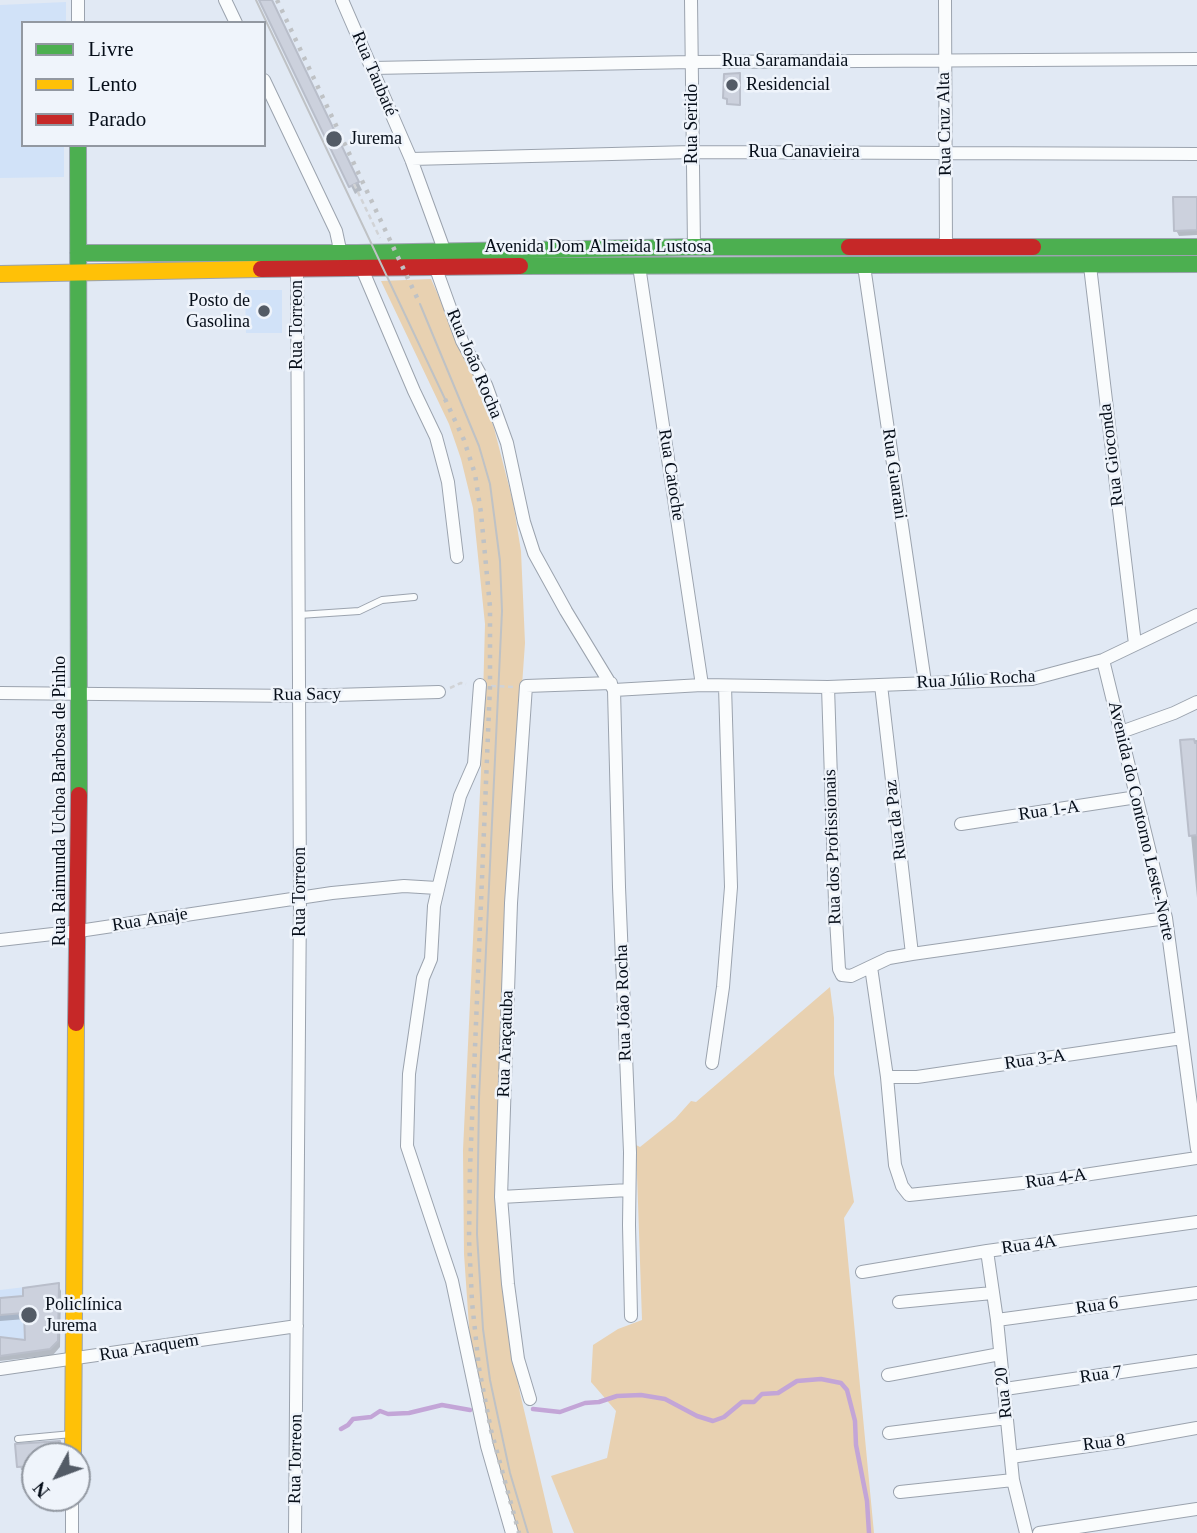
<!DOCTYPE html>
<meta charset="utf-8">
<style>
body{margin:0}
#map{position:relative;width:1197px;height:1533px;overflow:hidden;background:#e1e9f4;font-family:"Times New Roman",serif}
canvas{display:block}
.legend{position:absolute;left:21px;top:21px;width:245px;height:126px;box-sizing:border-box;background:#eff4fb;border:2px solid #9298a1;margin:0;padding:9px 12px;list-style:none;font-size:21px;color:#060e19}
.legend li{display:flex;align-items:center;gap:14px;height:35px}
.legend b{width:35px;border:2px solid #9298a1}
.north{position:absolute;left:21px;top:1442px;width:70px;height:70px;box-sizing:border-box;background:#eff4fb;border:2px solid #9298a1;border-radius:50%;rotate:229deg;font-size:19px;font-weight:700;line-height:28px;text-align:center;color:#060e19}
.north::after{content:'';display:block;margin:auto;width:24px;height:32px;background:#535b66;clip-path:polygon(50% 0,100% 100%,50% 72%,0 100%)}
</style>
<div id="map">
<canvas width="1197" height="1533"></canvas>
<ul class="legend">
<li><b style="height:9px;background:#4caf50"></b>Livre</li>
<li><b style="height:9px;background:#ffc107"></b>Lento</li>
<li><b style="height:9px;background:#c62828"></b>Parado</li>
</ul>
<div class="north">N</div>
</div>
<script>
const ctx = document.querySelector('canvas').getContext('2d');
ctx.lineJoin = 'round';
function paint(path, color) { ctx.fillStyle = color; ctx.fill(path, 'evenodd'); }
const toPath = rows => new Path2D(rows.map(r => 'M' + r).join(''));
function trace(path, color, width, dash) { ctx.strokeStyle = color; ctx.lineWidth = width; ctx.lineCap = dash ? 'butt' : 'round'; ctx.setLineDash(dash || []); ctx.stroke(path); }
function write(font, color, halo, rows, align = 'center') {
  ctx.font = font + ' "Times New Roman",serif'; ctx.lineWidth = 5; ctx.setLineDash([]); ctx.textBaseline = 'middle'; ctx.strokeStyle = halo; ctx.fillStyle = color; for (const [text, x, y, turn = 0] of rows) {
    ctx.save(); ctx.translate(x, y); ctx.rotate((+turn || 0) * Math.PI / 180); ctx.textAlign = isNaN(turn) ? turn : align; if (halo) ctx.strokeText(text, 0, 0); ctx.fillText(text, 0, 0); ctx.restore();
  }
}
const built = toPath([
 [66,2,66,23,23,23,23,145,64,145,64,177,0,178,0,5],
 [245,290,282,290,282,333,246,333],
 [59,1283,58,1341,50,1349,0,1356,0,1290]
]);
const green = toPath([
 [431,279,483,396,494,428,513,502,521,551,525,643,521,700,503,1286,520,1393,553,1533,513,1533,470,1341,464,1254,463,1150,481,771,485,624,473,508,461,459,449,424,381,281],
 [830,987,834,1018,834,1074,854,1202,844,1218,874,1533,574,1533,551,1476,607,1458,616,1411,591,1382,593,1345,618,1329,642,1320,636,1145,640,1147,675,1119,691,1101,696,1102]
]);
const shadow = toPath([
 [261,0,271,0,362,190,355,194,351,186],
 [1197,198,1197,235,1179,236,1176,230],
 [1197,740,1197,898,1182,741],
 [58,1285,61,1291,60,1347,53,1355,0,1361,0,1339,27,1342,26,1319,0,1321,0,1300,25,1298],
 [59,1443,62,1456,35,1456,35,1469,21,1470,17,1445]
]);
const stream = toPath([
 [533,1409,560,1412,585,1403,599,1402,617,1396,641,1395,665,1399,697,1416,713,1421,724,1417,742,1402,754,1402,762,1394,778,1393,797,1381,821,1379,841,1383,847,1390,855,1421,856,1445,867,1501,869,1533],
 [341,1429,348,1425,353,1419,371,1417,380,1411,388,1414,409,1413,442,1405,470,1410]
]);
const building = toPath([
 [259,0,272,0,359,182,349,187,259,0],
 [740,73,740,105,727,104,727,99,723,98,724,74,740,73],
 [1173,197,1197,197,1197,230,1174,231,1173,197],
 [1194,739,1195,743,1197,743,1197,835,1189,836,1180,740,1194,739],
 [59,1283,58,1341,50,1349,0,1356,0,1337,25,1340,24,1313,0,1315,0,1298,23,1296,23,1288,59,1283],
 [60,1441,61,1456,35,1456,35,1466,17,1467,15,1444,60,1441]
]);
const path = toPath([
 [354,184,380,238],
 [491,686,515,687],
 [450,688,461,683,466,684]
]);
const lane = toPath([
 [299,615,359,611,382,600,414,597],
 [18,1439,72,1434]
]);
const street = toPath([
 [78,0,78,23],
 [225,0,236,23],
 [342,0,411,159,446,255],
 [691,0,694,247],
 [945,0,946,248],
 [372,68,692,62,1197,59],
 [264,80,336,231,342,259],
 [411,159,692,152,1197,154],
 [360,264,414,391,436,437,448,482,457,557],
 [435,266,462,341,486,385,507,443,524,522,534,553,566,611,614,690,619,887,630,1152,629,1225,631,1316],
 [639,266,702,685],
 [864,266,925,682],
 [1090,266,1135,644],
 [1103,660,1166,918,1197,1149],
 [480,685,474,764,460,796,434,906,431,959,423,978,409,1074,407,1146,452,1281,487,1446,512,1533],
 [881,685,912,954],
 [828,687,835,902,839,969,842,975,851,976,889,958,912,954,1166,918],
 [614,690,702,685,828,687,1032,679,1103,660,1197,615],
 [0,693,299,696,439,692],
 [1121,732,1174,713,1197,702],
 [961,824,1137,797],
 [0,940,79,931,332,893,404,886,437,888],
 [871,967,887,1077,895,1165,902,1186,909,1195,1051,1180,1197,1158],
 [712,1063,723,987,731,887,725,686],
 [887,1077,917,1077,1182,1038],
 [501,1197,629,1190],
 [987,1251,997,1320,1013,1480,1026,1533],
 [862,1272,987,1251,1197,1222],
 [899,1302,992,1293],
 [997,1320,1197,1293],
 [0,1369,297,1326],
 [888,1375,1000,1354],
 [1005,1389,1197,1361],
 [530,1399,518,1359,508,1284,501,1197,511,903,526,686,611,683],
 [889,1433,1007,1418],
 [1011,1457,1124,1441,1197,1428],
 [900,1492,1013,1480],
 [72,1533,72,1498],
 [295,1533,300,897,297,263],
 [1039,1533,1197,1509]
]);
const fast = toPath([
 [78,145,79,795],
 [1033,247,1197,247],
 [78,253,357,253,694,247,849,247],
 [520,266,1197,264]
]);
const slow = toPath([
 [0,274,261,269],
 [73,1456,76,1023]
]);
const jam = toPath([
 [849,247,1033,247],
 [261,269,520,266],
 [76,1023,79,795]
]);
const tram = toPath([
 [256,0,445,399],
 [420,304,479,446,490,484,500,561,502,611,479,1098,477,1234,483,1329,490,1380,510,1473,528,1533]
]);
const rail = toPath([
 [277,0,420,304],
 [445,399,464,440,475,474,481,513,490,607,490,686,470,1168,469,1239,472,1302,479,1368,491,1430,519,1533]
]);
const markers = [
 [732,85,7,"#535b66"],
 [334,139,9,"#535b66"],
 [264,311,7,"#535b66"],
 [29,1315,9,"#535b66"]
];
const streetNames = [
 ["Rua Saramandaia",785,61],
 ["Rua Taubaté",374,74,67],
 ["Rua Serido",692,124,-90],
 ["Rua Cruz Alta",945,124,-91],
 ["Rua Canavieira",804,152],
 ["Avenida Dom Almeida Lustosa",598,247],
 ["Rua Torreon",297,325,-90],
 ["Rua João Rocha",474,364,67],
 ["Rua Gioconda",1112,455,-97],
 ["Rua Guarani",894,474,82],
 ["Rua Catoche",671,475,81],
 ["Rua Júlio Rocha",976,680,-3],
 ["Rua Sacy",307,695,-1],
 ["Rua Raimunda Uchoa Barbosa de Pinho",60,801,-90],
 ["Rua 1-A",1049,811,-8],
 ["Rua da Paz",896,820,-97],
 ["Avenida do Contorno Leste-Norte",1141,821,77],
 ["Rua dos Profissionais",833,847,-92],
 ["Rua Torreon",300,892,-90],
 ["Rua Anaje",150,920,-9],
 ["Rua João Rocha",624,1003,-92],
 ["Rua Araçatuba",506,1044,-88],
 ["Rua 3-A",1035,1060,-8],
 ["Rua 4-A",1056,1179,-8],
 ["Rua 4A",1029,1245,-8],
 ["Rua 6",1097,1306,-8],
 ["Rua Araquem",149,1348,-9],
 ["Rua 7",1101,1375,-8],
 ["Rua 20",1004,1393,-96],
 ["Rua 8",1104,1443,-7],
 ["Rua Torreon",296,1459,-89]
];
const poiNames = [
 ["Residencial",746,85],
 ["Jurema",350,139],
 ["Posto de",250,301,"right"],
 ["Gasolina",250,322,"right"],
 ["Policlínica",45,1305],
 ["Jurema",45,1326]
];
paint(built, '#d1e2f8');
paint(green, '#e8d1b1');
paint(shadow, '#0003');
trace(stream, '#c3a5d7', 4.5);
paint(building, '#ccd1dd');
trace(building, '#b9beca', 2);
trace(lane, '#9ba3ae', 8);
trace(street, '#9ba3ae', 14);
trace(fast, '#9ba3ae', 18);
trace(slow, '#9ba3ae', 18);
trace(jam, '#9ba3ae', 18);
trace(path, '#d1d3d6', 2.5, [5, 3.5]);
trace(lane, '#fafcfd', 6);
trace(street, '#fafcfd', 12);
trace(fast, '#4caf50', 16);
trace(slow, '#ffc107', 16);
trace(jam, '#c62828', 16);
trace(tram, '#bfc2c5', 2);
trace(rail, '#bfc2c5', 4.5, [3.5, 7]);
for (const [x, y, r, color] of markers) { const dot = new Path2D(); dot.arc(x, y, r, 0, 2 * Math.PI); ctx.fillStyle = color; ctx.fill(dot); trace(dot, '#eff4fb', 2.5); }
write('18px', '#060e19', '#eff4fb', streetNames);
write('18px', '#060e19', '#eff4fb', poiNames, 'left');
</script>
